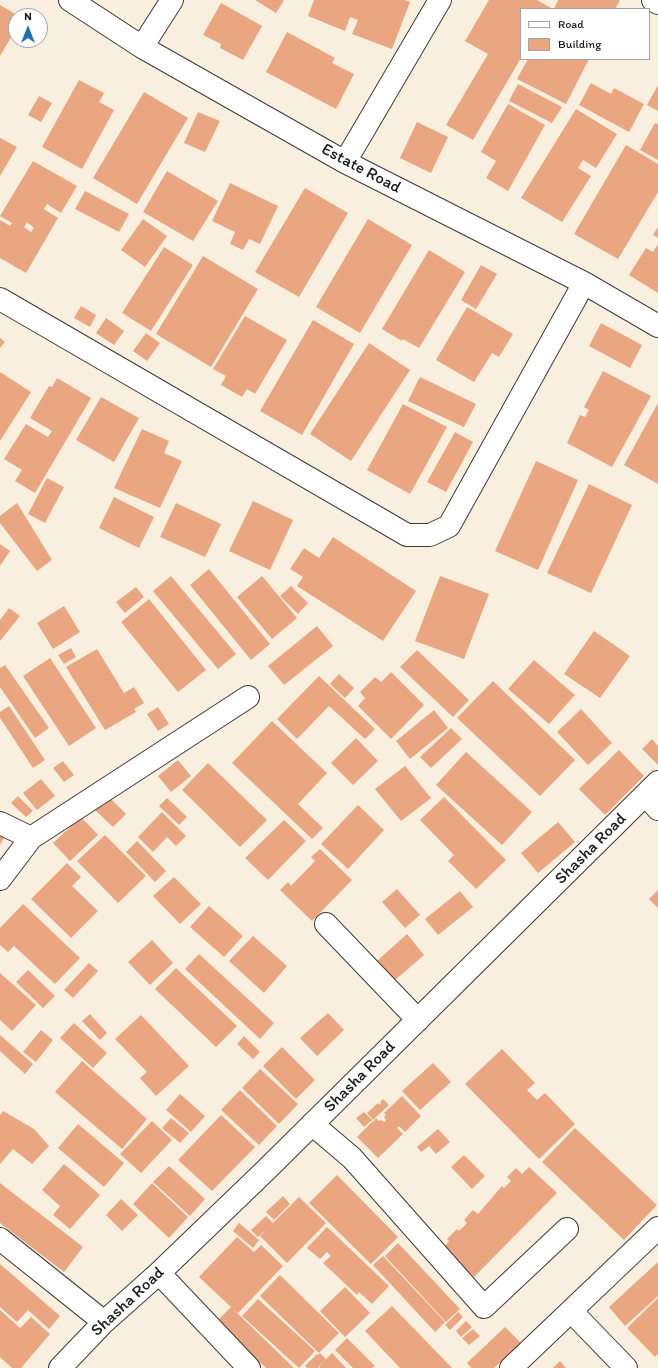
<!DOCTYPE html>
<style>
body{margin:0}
#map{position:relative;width:658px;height:1368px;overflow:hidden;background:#f8efde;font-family:Itim,sans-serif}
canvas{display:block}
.legend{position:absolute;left:520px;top:8px;width:130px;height:52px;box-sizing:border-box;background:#fff;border:1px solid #a4a4a4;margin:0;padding:5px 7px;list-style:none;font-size:12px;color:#1c1c1c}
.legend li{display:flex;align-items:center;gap:8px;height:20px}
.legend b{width:20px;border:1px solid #a4a4a4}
.north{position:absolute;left:8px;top:8px;width:40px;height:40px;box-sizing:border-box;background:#fff;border:1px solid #a4a4a4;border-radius:50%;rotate:0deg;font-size:11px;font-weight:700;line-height:16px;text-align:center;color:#1c1c1c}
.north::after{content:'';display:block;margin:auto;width:14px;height:18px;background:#1f6fb2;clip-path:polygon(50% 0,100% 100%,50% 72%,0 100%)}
</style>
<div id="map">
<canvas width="658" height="1368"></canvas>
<ul class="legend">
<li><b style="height:5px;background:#fff"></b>Road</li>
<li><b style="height:11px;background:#eaa680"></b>Building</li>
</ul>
<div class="north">N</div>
</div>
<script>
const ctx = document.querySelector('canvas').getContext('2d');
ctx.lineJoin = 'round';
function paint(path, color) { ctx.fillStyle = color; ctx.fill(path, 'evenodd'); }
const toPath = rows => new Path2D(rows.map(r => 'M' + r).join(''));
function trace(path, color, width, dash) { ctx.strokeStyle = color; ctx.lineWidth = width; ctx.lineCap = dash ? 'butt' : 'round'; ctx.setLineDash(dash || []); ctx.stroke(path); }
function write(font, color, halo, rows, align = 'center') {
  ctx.font = font + ' Itim,sans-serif'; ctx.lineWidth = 3; ctx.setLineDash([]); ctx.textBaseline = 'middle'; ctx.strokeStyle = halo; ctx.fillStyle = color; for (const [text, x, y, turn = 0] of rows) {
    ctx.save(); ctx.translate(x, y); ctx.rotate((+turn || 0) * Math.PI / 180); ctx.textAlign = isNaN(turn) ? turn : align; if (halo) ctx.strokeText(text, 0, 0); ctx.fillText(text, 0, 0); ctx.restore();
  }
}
const building = toPath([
 [255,0,284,0,276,13],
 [314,0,405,0,410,2,392,49,352,34,358,20,350,17,345,31,308,16],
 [489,0,537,0,551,8,521,9,521,58,473,140,446,125,488,54,465,41],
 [558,0,620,0,615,9,554,9],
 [221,3,262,26,243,60,220,48,221,44,203,35],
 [0,5,17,15,10,26,16,29,0,56],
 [287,32,335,58,332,63,354,74,336,109,266,72],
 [528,59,589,59,566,104,517,79],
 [79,80,104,93,99,102,114,110,82,169,42,147],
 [591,83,611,94,614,88,644,104,629,132,579,105],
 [518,84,562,107,552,123,509,101],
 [658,85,658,111,647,105],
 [144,92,188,118,137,204,93,178],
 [39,96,52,103,41,122,28,115],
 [508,104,545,125,508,191,486,178,496,161,481,152],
 [576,109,617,134,596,168,583,160,578,168,591,176,562,222,521,198],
 [198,112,220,121,205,152,184,143],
 [417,122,448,137,431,173,400,158],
 [655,123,658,124,658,160,640,150],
 [0,138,17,147,0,176],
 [626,145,658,164,658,192,618,259,574,234],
 [33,161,77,186,61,213,47,204,44,209,58,218,26,273,0,258,0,220,10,226,12,223,0,216],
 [27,222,34,228,31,232,24,227],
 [167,171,218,201,193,241,143,212],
 [230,183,278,206,260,244,249,239,243,250,230,244,235,232,212,221],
 [305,188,348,213,299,297,255,272],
 [85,191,129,214,119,232,75,209],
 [143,219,167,236,145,267,121,250],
 [368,219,412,245,360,333,316,307],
 [658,227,658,238,653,235],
 [658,244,658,293,629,275,646,248,653,252],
 [164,247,193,265,151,331,122,313],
 [429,250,465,272,419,348,403,339,402,341,382,329],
 [203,256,258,289,211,367,156,334],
 [481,265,497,274,476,309,461,300],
 [81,306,96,315,90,327,74,318],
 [467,307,513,334,499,357,492,353,474,382,436,360],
 [245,316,287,340,255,394,247,389,242,397,221,385,226,376,213,369],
 [106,318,124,331,114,345,96,333],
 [313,320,354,344,302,435,260,411],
 [601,323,642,345,630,368,589,346],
 [146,333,160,343,147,361,133,351],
 [0,338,5,342,0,348],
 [369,343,410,370,351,461,310,434],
 [603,371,651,396,612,467,567,443,580,415,585,417,589,410,584,407],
 [0,372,31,392,0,441],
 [420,377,476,404,464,427,408,401],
 [57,378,91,398,35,493,15,481,22,470,4,459,26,424,48,437,52,431,30,418,49,386,52,387],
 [101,397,139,418,114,462,76,440],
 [658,403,658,484,624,465],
 [403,404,447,427,410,494,367,470],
 [142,429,169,441,164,453,182,461,160,508,114,488],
 [455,432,473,442,446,492,427,482],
 [536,461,578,480,538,570,495,551],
 [47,478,64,487,45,523,28,514],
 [589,484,632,505,591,593,547,573],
 [114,497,154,517,139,548,99,528],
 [253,501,293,520,270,570,229,551],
 [17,503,52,560,37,571,0,523,0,516],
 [176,503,221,524,205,557,160,537],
 [333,537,416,591,383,641,297,586,303,577,290,569,304,548,319,558],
 [0,544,10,551,0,566],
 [209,569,270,644,251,660,190,585],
 [171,576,236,654,218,669,153,591],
 [262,576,297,618,272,639,237,597],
 [440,576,489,594,464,659,415,641],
 [291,586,308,603,298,614,280,596],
 [136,587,144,597,125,613,116,602],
 [149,599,206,670,178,692,121,622],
 [64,606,80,632,53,649,37,623],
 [9,608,20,616,0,641,0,620],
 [317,626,333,646,284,685,268,666],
 [594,631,630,656,600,698,564,674],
 [71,648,76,657,64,664,58,655],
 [97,649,124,693,134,687,144,703,134,709,136,712,105,730,66,667],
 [417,650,469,700,453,717,400,667],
 [50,658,96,728,69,746,23,676],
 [534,660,575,695,549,724,508,689],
 [5,665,49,728,35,738,0,687,0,668],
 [391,672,424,705,391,739,358,706,365,698,360,692,375,677,381,682],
 [339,674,354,688,345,698,330,684],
 [319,676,375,729,365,739,329,706,297,739,277,719],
 [493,681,575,760,540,796,457,718],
 [9,706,45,760,33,768,0,718,0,712],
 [158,707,169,724,158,731,147,714],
 [581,709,612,743,588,765,557,732],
 [434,710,448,728,410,759,396,741],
 [272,721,327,773,298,804,323,828,312,839,232,763],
 [451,728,462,739,431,768,420,757],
 [356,738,378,761,353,785,331,763],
 [652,739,658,746,658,765,642,749],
 [619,750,644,776,605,815,579,789],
 [466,752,532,812,502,845,436,785],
 [178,760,191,776,171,792,158,776],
 [63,761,74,775,64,782,53,768],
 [208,763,267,820,240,847,182,790],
 [405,766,431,798,401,821,375,789],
 [41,779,55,796,37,810,23,793],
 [106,794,126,814,113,827,93,808],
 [18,796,33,811,26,817,11,803],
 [444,797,506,860,476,889,448,861,454,855,420,820],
 [167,798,187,817,179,825,159,806],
 [358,805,384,830,348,869,321,844],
 [162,812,186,836,176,846,167,837,153,852,138,837],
 [81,817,98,835,70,861,53,843],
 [284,820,306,841,268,880,245,858],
 [558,822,575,842,538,873,521,853],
 [0,833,5,836,0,845],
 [105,835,146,876,118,903,77,861],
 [137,841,166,871,155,882,126,852],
 [320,849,352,880,312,921,280,890,288,882,291,886,315,861,311,857],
 [67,863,81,877,72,886,98,911,71,938,31,899],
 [174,877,201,904,180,924,153,896],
 [397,889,420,915,405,928,382,902],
 [658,890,658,908,649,899],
 [460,891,473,907,438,935,425,919],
 [23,904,80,958,55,984,14,946,8,952,0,945,0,928],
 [209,906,243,936,224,957,190,927],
 [407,934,424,955,394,981,377,961],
 [253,936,287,966,264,993,229,961],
 [152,940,173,963,150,985,128,962],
 [199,954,274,1023,260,1039,185,969],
 [89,963,98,971,73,998,64,990],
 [176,968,237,1026,216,1047,155,989],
 [28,970,55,996,43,1008,16,982],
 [0,973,36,1005,12,1031,0,1020],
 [328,1013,344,1030,317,1056,300,1038],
 [90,1014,107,1033,100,1040,82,1021],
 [141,1015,189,1066,156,1096,140,1078,147,1072,115,1039],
 [74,1023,107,1053,93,1068,60,1038],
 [41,1030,53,1040,36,1062,23,1052],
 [0,1035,33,1064,25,1074,0,1051],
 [244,1036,260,1052,253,1059,237,1044],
 [282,1047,315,1080,296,1099,263,1066],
 [502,1049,535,1083,527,1090,537,1100,545,1093,575,1124,539,1159,465,1084],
 [82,1061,147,1119,122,1149,55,1092],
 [433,1063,451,1082,420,1110,402,1091],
 [260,1069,298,1104,279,1124,242,1088],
 [240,1090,277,1126,259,1145,221,1110],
 [180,1094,205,1116,191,1132,166,1110],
 [402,1096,421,1116,405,1132,399,1126,397,1128,403,1134,378,1158,357,1137,373,1121,375,1123,374,1121,376,1118,379,1121,381,1120,384,1122,386,1120,384,1117,386,1115,384,1113],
 [383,1099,389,1105,373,1120,367,1113,378,1103,380,1105,381,1104,380,1102],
 [3,1111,34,1129,49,1146,32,1164,13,1149,0,1164,0,1115],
 [364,1112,372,1120,364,1127,356,1118],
 [221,1115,255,1147,212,1191,178,1160],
 [171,1118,189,1133,180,1143,162,1128],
 [152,1121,172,1140,141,1173,120,1154],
 [78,1124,124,1163,104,1187,58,1148],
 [575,1128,657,1205,624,1240,542,1162],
 [438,1129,450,1142,436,1154,429,1146,421,1152,417,1147],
 [464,1155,485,1176,472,1189,451,1167],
 [64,1164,100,1195,70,1229,53,1215,60,1206,42,1190],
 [169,1166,205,1199,190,1216,153,1182],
 [529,1167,557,1193,474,1277,444,1247,449,1241,447,1239,457,1229,459,1231,467,1223,464,1220,473,1210,478,1214,502,1186,504,1188,511,1181,507,1177,516,1168,522,1174],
 [337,1175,398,1237,371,1264,309,1203],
 [0,1183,83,1247,64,1272,0,1223],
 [152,1183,188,1217,169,1238,133,1204],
 [283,1196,290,1204,274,1220,266,1212],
 [299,1197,326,1223,287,1263,260,1236,267,1229,258,1237,251,1230,266,1216,273,1223],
 [121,1199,138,1215,122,1231,106,1215],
 [239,1223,259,1240,253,1248,233,1231],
 [327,1227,389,1286,372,1304,359,1292,357,1295,323,1263,331,1256,327,1252,320,1259,307,1248],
 [237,1237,254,1252,261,1245,283,1266,238,1313,233,1309,294,1368,266,1368,217,1321,231,1307,199,1277],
 [398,1243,460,1309,446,1322,385,1256],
 [383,1256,445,1322,435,1332,373,1265],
 [658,1262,658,1296,625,1326,609,1307],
 [0,1264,60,1316,49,1329,28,1310,17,1322,0,1307],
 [280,1275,339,1333,319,1353,260,1296],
 [345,1287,370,1313,345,1337,320,1311],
 [658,1298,658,1354,655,1357,627,1328],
 [258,1299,315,1351,299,1368,242,1316],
 [392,1306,452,1368,400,1368,365,1331],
 [0,1310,20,1328,31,1317,50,1334,21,1368,12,1368,0,1357],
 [458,1312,463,1317,450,1330,445,1325],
 [466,1321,472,1327,461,1337,456,1331],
 [505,1327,521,1343,494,1368,471,1368,467,1363],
 [473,1329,480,1336,469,1345,462,1338],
 [347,1338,375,1366,372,1368,353,1368,335,1350],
 [320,1353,326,1359,318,1368,307,1368,305,1366,317,1354,318,1355],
 [332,1353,346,1368,320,1368,319,1366],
 [560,1361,566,1368,553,1368]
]);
const minor = toPath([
 [70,0,142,47,345,162,584,283,658,326],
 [653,0,658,3],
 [142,47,172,0],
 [345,162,440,0],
 [0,299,407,535,430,535,449,526,584,283],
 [646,795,658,809],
 [0,823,31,838],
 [0,879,31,838,248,697],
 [326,924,418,1020],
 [312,1124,352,1158,484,1307,567,1229],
 [0,1239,104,1322],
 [159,1273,249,1368],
 [571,1311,626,1368],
 [60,1368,104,1322,159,1273,266,1170,658,782],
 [511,1368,658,1228]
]);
const streetNames = [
 ["Estate Road",361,169,28],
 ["Shasha Road",591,849,-45],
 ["Shasha Road",360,1077,-45],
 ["Shasha Road",128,1302,-43]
];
paint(building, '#eaa680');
trace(minor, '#3d3c39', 24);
trace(minor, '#fff', 22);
write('17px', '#1c1c1c', '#fff', streetNames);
</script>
